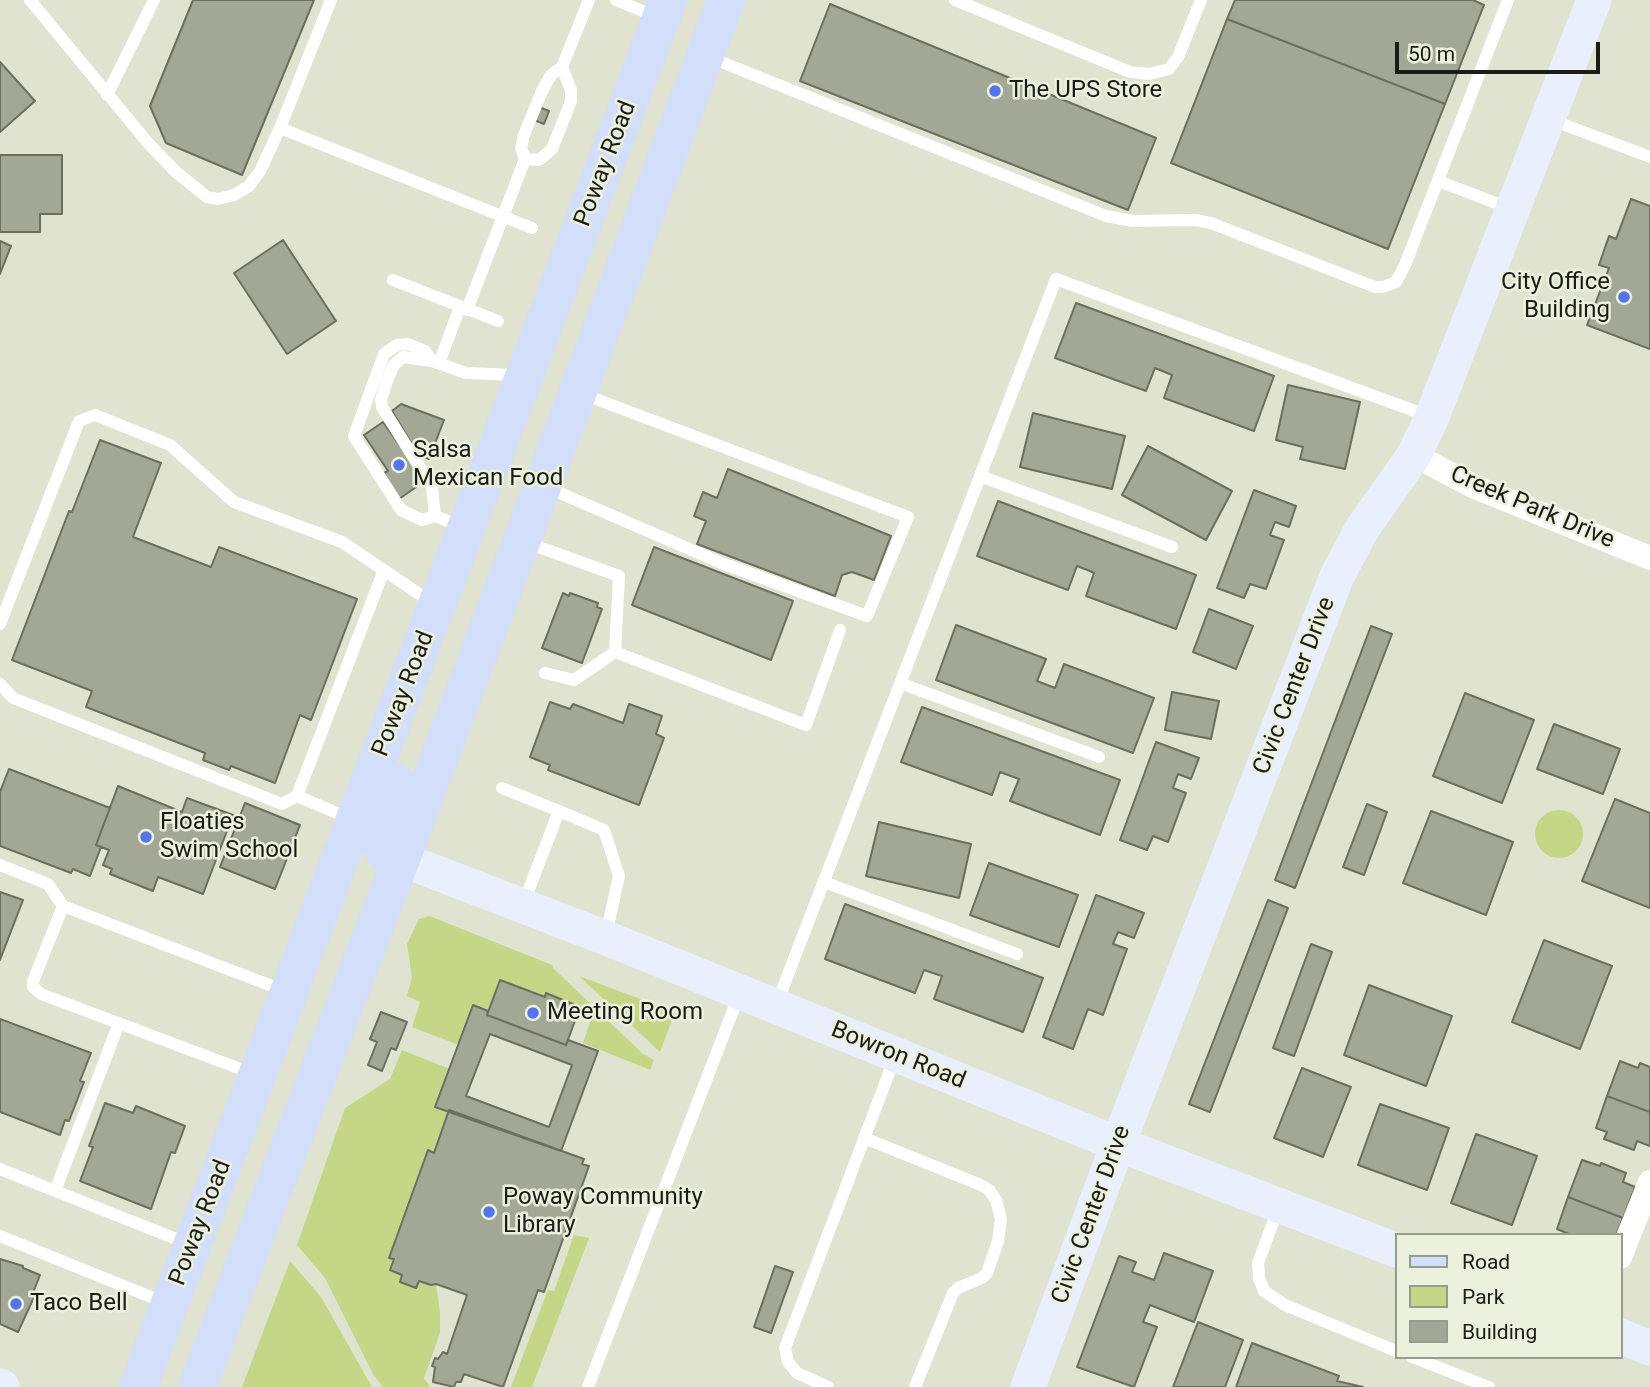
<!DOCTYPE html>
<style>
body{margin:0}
#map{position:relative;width:1650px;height:1387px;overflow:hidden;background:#dfe3d0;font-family:Roboto,sans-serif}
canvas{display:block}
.legend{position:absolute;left:1395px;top:1233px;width:228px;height:126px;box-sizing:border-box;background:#ecf1dd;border:2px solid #989c8d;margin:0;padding:9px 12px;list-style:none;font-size:21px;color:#1a1c15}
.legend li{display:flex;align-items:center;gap:14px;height:35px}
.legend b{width:35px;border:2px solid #989c8d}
.scale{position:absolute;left:1395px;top:42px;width:205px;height:32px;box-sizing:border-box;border:4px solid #1a1c15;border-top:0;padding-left:9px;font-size:21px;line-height:24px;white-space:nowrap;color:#1a1c15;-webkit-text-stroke:5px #ecf1dd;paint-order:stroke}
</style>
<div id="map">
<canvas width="1650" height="1387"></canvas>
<ul class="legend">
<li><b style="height:9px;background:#d3dffa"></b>Road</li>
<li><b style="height:19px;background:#c5d686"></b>Park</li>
<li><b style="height:19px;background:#a3a896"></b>Building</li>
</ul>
<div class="scale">50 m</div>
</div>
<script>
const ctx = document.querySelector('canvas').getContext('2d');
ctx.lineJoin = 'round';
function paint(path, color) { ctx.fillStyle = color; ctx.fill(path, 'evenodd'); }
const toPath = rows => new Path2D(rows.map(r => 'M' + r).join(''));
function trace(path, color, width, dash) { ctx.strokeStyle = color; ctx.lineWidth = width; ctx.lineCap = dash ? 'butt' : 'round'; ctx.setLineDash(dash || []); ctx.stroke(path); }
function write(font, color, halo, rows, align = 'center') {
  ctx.font = font + ' Roboto,sans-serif'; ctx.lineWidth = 5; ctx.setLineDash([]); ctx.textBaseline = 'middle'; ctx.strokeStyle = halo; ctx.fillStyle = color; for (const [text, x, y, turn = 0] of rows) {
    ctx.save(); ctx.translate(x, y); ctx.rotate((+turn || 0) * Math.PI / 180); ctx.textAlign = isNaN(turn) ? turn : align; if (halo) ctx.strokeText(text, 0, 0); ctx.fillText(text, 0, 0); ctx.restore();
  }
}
const green = toPath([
 '1535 834a24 24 0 1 1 48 0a24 24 0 1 1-48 0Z',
 [429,916,552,965,553,968,643,1054,654,1060,650,1070,583,1043,593,1013,547,993,545,997,501,980,488,1011,473,1005,459,1045,412,1027,420,1002,407,996,412,977,407,944,419,919],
 [579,976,675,1012,660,1052],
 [402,1050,450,1069,435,1107,448,1113,434,1153,427,1151,389,1257,394,1259,390,1270,402,1275,400,1282,416,1288,419,1281,431,1285,436,1284,440,1312,440,1333,424,1378,430,1387,383,1387,373,1374,325,1278,297,1245,345,1108,390,1079],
 [574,1235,589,1238,532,1387,511,1387,548,1290,554,1291],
 [290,1261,321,1297,372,1387,242,1387]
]);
const building = toPath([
 [193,0,314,0,242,175,166,143,150,106,193,0],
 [1235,0,1473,0,1484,5,1445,104,1227,19,1235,0],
 [830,4,1156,138,1128,210,800,81,830,4],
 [1227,19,1445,104,1388,249,1171,163,1227,19],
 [0,62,35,101,0,132,0,62],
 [539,107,549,111,544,124,534,120,539,107],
 [0,155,62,155,62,214,40,214,40,232,0,232,0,155],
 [1631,199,1650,206,1650,349,1587,325,1609,268,1599,265,1609,236,1616,239,1631,199],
 [283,240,336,321,287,354,234,273,283,240],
 [0,241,11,246,0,274,0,241],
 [1076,303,1274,376,1254,431,1164,398,1172,375,1155,368,1146,391,1055,358,1076,303],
 [1288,385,1360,402,1345,469,1300,459,1303,447,1276,440,1288,385],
 [401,404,444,420,429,459,418,454,392,411,401,404],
 [1033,413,1125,436,1112,489,1020,467,1033,413],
 [383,422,425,481,399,499,382,474,388,471,364,435,383,422],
 [100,440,161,463,133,537,211,567,219,547,357,599,311,720,300,715,275,783,231,766,229,770,203,760,205,753,86,707,92,691,12,660,69,511,72,512,100,440],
 [1148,446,1232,491,1206,540,1122,495,1148,446],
 [728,469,891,536,874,580,852,572,842,575,835,596,697,544,706,521,694,516,703,492,717,498,728,469],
 [1254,490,1296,506,1289,527,1275,522,1270,535,1284,540,1266,589,1250,584,1244,598,1217,588,1254,490],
 [998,501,1196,575,1176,629,1086,596,1094,573,1090,571,1077,566,1068,590,977,556,998,501],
 [654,547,793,601,771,660,632,605,654,547],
 [563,593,569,596,570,593,598,603,597,607,602,609,582,663,542,648,563,593],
 [1209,609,1253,626,1236,669,1193,652,1209,609],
 [956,625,1046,659,1037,681,1055,688,1064,664,1154,698,1133,753,936,680,956,625],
 [1371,626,1392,634,1295,888,1275,880,1371,626],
 [1172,692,1219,701,1211,739,1165,730,1172,692],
 [1465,693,1534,720,1502,803,1433,776,1465,693],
 [550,702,570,709,573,704,623,723,629,704,662,716,656,734,664,738,639,805,548,770,550,765,530,757,550,702],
 [922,707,1120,780,1100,835,1010,801,1019,779,1000,772,992,795,901,762,922,707],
 [1554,724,1620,749,1603,794,1537,769,1554,724],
 [1156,742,1199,758,1191,779,1178,774,1173,788,1186,793,1168,842,1153,836,1147,850,1120,840,1156,742],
 [9,769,110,808,96,845,101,847,90,876,73,869,71,873,0,846,0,792,9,769],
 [118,786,182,812,187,798,233,815,203,894,158,877,153,891,110,874,112,869,103,865,109,850,96,845,118,786],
 [1615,799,1650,813,1650,908,1582,881,1615,799],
 [245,803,300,825,275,889,220,867,245,803],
 [1367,804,1387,812,1364,875,1343,867,1367,804],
 [1431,811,1513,842,1486,915,1403,883,1431,811],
 [879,822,971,844,959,898,866,876,879,822],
 [989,863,1078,895,1059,947,970,915,989,863],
 [0,892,23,900,0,960,0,892],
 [1096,895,1144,913,1134,938,1118,932,1113,944,1127,949,1103,1015,1088,1009,1073,1049,1043,1037,1096,895],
 [1268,900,1288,908,1210,1112,1189,1104,1268,900],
 [845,904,1043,978,1023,1032,934,999,942,976,924,970,915,993,825,959,845,904],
 [1544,940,1612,966,1580,1049,1512,1022,1544,940],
 [1311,944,1332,952,1294,1056,1273,1048,1311,944],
 [500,980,545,997,546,993,580,1007,566,1045,487,1015,500,980],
 [1369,985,1452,1016,1426,1086,1344,1055,1369,985],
 [473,1005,488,1011,487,1015,566,1045,568,1040,598,1051,561,1151,435,1107,473,1005],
 [490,1034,572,1065,549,1127,466,1096,490,1034],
 [381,1012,407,1022,396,1050,391,1048,382,1071,368,1065,377,1042,370,1039,381,1012],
 [0,1019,91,1053,80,1081,84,1082,69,1121,65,1120,60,1135,0,1112,0,1019],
 [1620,1061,1638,1068,1640,1063,1650,1067,1650,1112,1607,1096,1620,1061],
 [1302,1068,1351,1087,1323,1157,1274,1138,1302,1068],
 [1607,1096,1650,1112,1650,1146,1637,1141,1634,1150,1604,1139,1607,1132,1596,1128,1607,1096],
 [105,1103,133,1113,136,1106,185,1126,175,1153,171,1152,151,1209,80,1181,93,1147,89,1146,105,1103],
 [1380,1104,1449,1128,1427,1190,1358,1165,1380,1104],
 [449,1110,584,1159,582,1164,589,1166,544,1292,538,1290,503,1387,464,1374,461,1382,456,1382,454,1387,433,1382,435,1367,432,1366,435,1358,438,1359,443,1352,447,1354,467,1295,436,1284,431,1285,419,1281,416,1288,400,1282,402,1275,390,1270,394,1259,389,1258,428,1150,434,1153,449,1110],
 [1476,1134,1537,1156,1512,1225,1451,1203,1476,1134],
 [1582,1160,1600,1166,1601,1163,1626,1173,1623,1182,1635,1187,1623,1218,1568,1197,1582,1160],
 [1568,1197,1623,1218,1616,1235,1571,1235,1557,1229,1568,1197],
 [1164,1253,1213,1271,1194,1322,1150,1305,1143,1322,1157,1327,1134,1387,1077,1367,1119,1256,1136,1262,1132,1272,1154,1280,1164,1253],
 [0,1259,23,1266,23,1268,40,1275,33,1293,35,1295,18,1332,0,1324,0,1259],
 [775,1266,793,1272,771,1333,754,1327,775,1266],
 [1198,1322,1243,1340,1225,1387,1173,1387,1198,1322],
 [1252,1343,1339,1376,1337,1381,1363,1387,1236,1387,1252,1343]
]);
const lane = toPath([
 [30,0,148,143,176,172,207,197,218,199,234,195,249,186,260,171,280,128,331,0],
 [616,0,657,17],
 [955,0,1130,72,1149,74,1169,69,1178,57,1201,0],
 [709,57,1106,216,1133,221,1195,220,1211,223,1375,287,1383,287,1396,282,1405,265,1508,0],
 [107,95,154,0],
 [1549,119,1650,157],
 [280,128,532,228],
 [525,159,539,160,552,149,571,101,571,90,562,67],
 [1438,181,1509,208],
 [393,280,498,321],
 [467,310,525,159,521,148,524,135,542,91,551,75,562,67,589,0],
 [432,361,425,351,408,344,397,345,384,354,354,436,401,510,422,520,435,516],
 [439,363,460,307],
 [980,476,1172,547],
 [546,487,724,564,867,616,908,517,580,393],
 [463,527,435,516,432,487,382,407,381,400,386,384,393,366,403,357,432,361,466,373,518,375],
 [525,542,619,576,615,652,806,725,840,630],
 [0,624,79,421,95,415,170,445,234,502,342,542,434,604],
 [545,673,574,680,615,652],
 [900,683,1099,757],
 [0,684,13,698,282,804,297,796],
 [502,788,559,811,524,902],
 [559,811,604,830,619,876,606,935],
 [351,819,297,796,384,570],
 [0,865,48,884,63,906],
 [824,882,1017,954],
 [777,1003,1056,279,1431,417],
 [254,1074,41,994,33,987,33,981,63,906,285,991],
 [864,1138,981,1185,989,1190,996,1200,1001,1219,998,1241,987,1273,982,1278,958,1288,953,1293,915,1387],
 [0,1169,189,1244],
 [55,1191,119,1023],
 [1278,1209,1258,1263,1259,1278,1264,1291,1285,1305,1396,1351],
 [0,1236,166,1303],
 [1412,1357,1489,1387],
 [588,1387,739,995],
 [828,1387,797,1373,788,1362,785,1348,895,1057]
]);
const street = toPath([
 [1414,455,1475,487,1650,558],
 [1620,1257,1650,1182]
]);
const secondary = toPath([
 [401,859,606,938,1118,1144,1396,1250],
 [1620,1336,1650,1348],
 [0,1386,2,1387],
 [1028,1387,1118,1144,1337,576,1362,529,1414,455,1432,417,1594,0]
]);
const primary = toPath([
 [397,783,379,830,379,842,384,852,401,859],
 [138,1387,668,0],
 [197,1387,401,859,726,0]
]);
const markers = [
 [995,91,7,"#5276ea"],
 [1624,297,7,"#5276ea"],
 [399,465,7,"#5276ea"],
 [146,837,7,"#5276ea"],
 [533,1013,7,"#5276ea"],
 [489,1212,7,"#5276ea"],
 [16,1304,7,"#5276ea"]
];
const poiNames = [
 ["The UPS Store",1009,91],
 ["City Office",1610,283,"right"],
 ["Building",1610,311,"right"],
 ["Salsa",413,451],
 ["Mexican Food",413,479],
 ["Floaties",160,823],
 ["Swim School",160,851],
 ["Meeting Room",547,1013],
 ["Poway Community",503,1198],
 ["Library",503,1226],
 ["Taco Bell",30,1304]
];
const streetNames = [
 ["Poway Road",606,164,-69],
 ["Creek Park Drive",1532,508,23],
 ["Civic Center Drive",1295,686,-69],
 ["Poway Road",404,694,-69],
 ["Bowron Road",898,1056,22],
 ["Civic Center Drive",1092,1215,-70],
 ["Poway Road",201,1223,-69]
];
paint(green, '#c5d686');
paint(building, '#a3a896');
trace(building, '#6b6f5e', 2);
trace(lane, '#fff', 12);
trace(street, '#fff', 24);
trace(secondary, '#e9effd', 35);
trace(primary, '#d3dffa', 38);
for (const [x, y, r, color] of markers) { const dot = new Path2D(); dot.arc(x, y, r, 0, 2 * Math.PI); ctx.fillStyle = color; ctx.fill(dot); trace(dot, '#ecf1dd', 2.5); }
write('24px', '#1a1c15', '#ecf1dd', poiNames, 'left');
write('24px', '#1a1c15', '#ecf1dd', streetNames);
</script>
